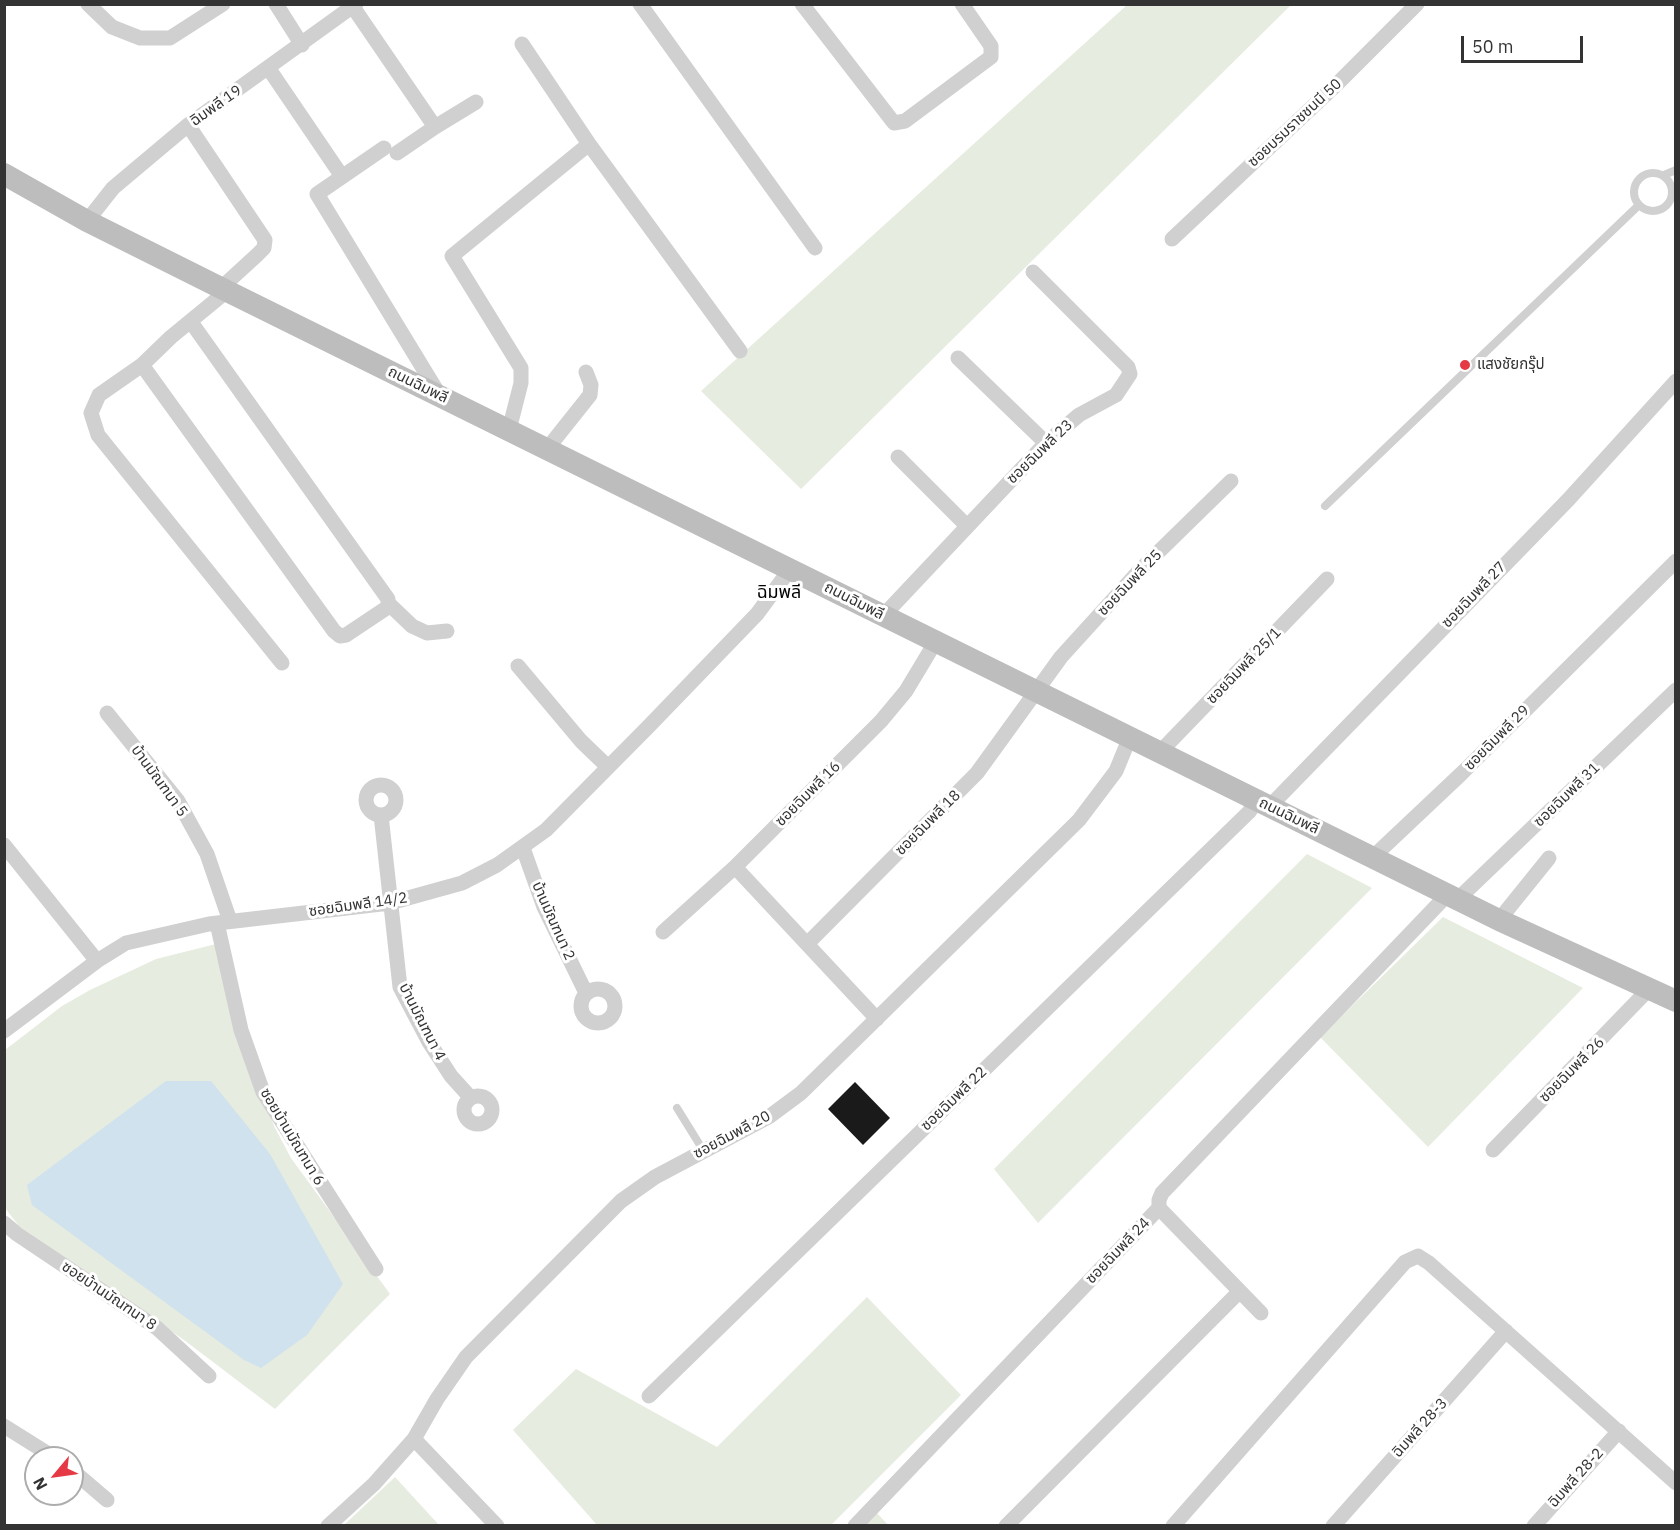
<!DOCTYPE html>
<meta charset="utf-8">
<style>
body{margin:0}
#map{position:relative;width:1680px;height:1530px;overflow:hidden;background:#fff;font-family:"IBM Plex Sans",sans-serif}
canvas{display:block}
.frame{position:absolute;inset:0;border:6px solid #333;pointer-events:none}
.north{position:absolute;left:24px;top:1446px;width:60px;height:60px;box-sizing:border-box;background:#fff;border:2px solid #adadad;border-radius:50%;rotate:241deg;font-size:16px;font-weight:700;line-height:24px;text-align:center;color:#333}
.north::after{content:'';display:block;margin:auto;width:21px;height:27px;background:#e63946;clip-path:polygon(50% 0,100% 100%,50% 72%,0 100%)}
.scale{position:absolute;left:1461px;top:36px;width:122px;height:27px;box-sizing:border-box;border:3px solid #333;border-top:0;padding-left:8px;font-size:18px;line-height:21px;white-space:nowrap;color:#333;-webkit-text-stroke:4px #fff;paint-order:stroke}
</style>
<div id="map">
<canvas width="1680" height="1530"></canvas>
<div class="frame"></div>
<div class="north">N</div>
<div class="scale">50 m</div>
</div>
<script>
const ctx = document.querySelector('canvas').getContext('2d');
ctx.lineJoin = 'round';
function paint(path, color) { ctx.fillStyle = color; ctx.fill(path, 'evenodd'); }
const toPath = rows => new Path2D(rows.map(r => 'M' + r).join(''));
function trace(path, color, width, dash) { ctx.strokeStyle = color; ctx.lineWidth = width; ctx.lineCap = dash ? 'butt' : 'round'; ctx.setLineDash(dash || []); ctx.stroke(path); }
function write(font, color, halo, rows, align = 'center') {
  ctx.font = font + ' "IBM Plex Sans","Noto Sans Thai",sans-serif'; ctx.lineWidth = 6; ctx.setLineDash([]); ctx.textBaseline = 'middle'; ctx.strokeStyle = halo; ctx.fillStyle = color; for (const [text, x, y, turn = 0] of rows) {
    ctx.save(); ctx.translate(x, y); ctx.rotate((+turn || 0) * Math.PI / 180); ctx.textAlign = isNaN(turn) ? turn : align; if (halo) ctx.strokeText(text, 0, 0); ctx.fillText(text, 0, 0); ctx.restore();
  }
}
const green = toPath([
 [1127,5,1291,5,801,489,701,391],
 [1307,854,1372,888,1038,1223,994,1169],
 [1443,917,1583,988,1428,1147,1320,1037],
 [216,944,274,1126,291,1158,390,1294,275,1409,184,1340,19,1226,5,1208,5,1050,62,1006,90,990,156,959],
 [867,1297,961,1395,831,1525,597,1525,513,1430,576,1369,717,1447],
 [395,1477,439,1525,344,1525],
 [877,1513,888,1525,865,1526]
]);
const water = toPath([
 [166,1081,211,1081,270,1154,343,1284,307,1335,261,1368,244,1360,32,1205,27,1185]
]);
const building = toPath([
 [855,1082,890,1118,863,1145,828,1109]
]);
const lane = toPath([
 '1634 192a19 19 0 1 1 38 0a19 19 0 1 1-38 0Z',
 [1664,175,1676,170],
 [1325,506,1639,205],
 [677,1108,703,1150]
]);
const street = toPath([
 [88,4,112,27,140,38,170,38,223,4],
 [276,4,302,45],
 [640,4,815,248],
 [802,4,894,123,905,121,991,57,991,46,962,4],
 [353,7,435,127,476,102],
 [522,44,589,144,740,351],
 [269,69,339,172],
 [188,125,265,240,264,248,257,255,221,288],
 [384,148,317,194,440,396],
 [397,153,435,127],
 [87,221,113,188,188,125,356,4],
 [1172,239,1338,83,1417,4],
 [227,291,171,337,142,365,99,395,91,413,98,435,282,663],
 [958,358,1046,443],
 [142,365,334,631,340,636,346,635,388,607,388,599,191,322],
 [509,430,521,383,521,368,452,256,589,144],
 [547,449,590,395,591,385,586,372],
 [898,457,967,526],
 [389,604,412,626,427,633,447,631],
 [883,616,1046,443,1079,415,1116,395,1130,374,1128,367,1033,272],
 [518,666,581,741,608,767],
 [107,713,178,801,207,854,230,921],
 [1160,752,1327,579],
 '366 800a15 15 0 1 1 30 0a15 15 0 1 1-30 0Z',
 [1270,806,1568,500,1676,381],
 [381,815,400,987,429,1042,451,1076,470,1097],
 [4,845,97,961],
 [523,848,544,907,586,993],
 [1373,857,1461,774,1676,561],
 [735,867,877,1019],
 [1458,899,1676,690],
 [1499,920,1549,858],
 [217,923,241,1030,263,1092,376,1269],
 [663,932,735,867,881,721,906,691,936,641],
 [807,944,977,773,1061,657,1140,570,1231,481],
 '581 1006a17 17 0 1 1 34 0a17 17 0 1 1-34 0Z',
 [4,1031,97,961,126,943,209,924,390,903,462,883,497,865,546,830,649,726,757,614,791,568],
 '464 1110a14 14 0 1 1 28 0a14 14 0 1 1-28 0Z',
 [1493,1150,1649,989],
 [1159,1208,1261,1313],
 [4,1223,17,1234,157,1328,209,1376],
 [649,1396,1249,812,1257,800],
 [4,1426,55,1458],
 [414,1439,497,1526],
 [72,1470,107,1500],
 [328,1526,374,1484,414,1439,437,1399,466,1357,621,1201,655,1177,770,1116,801,1093,1079,820,1116,771,1130,737],
 [855,1526,1159,1208,1159,1200,1162,1193,1448,894],
 [1006,1526,1239,1292],
 [1173,1526,1405,1262,1418,1256,1429,1263,1676,1483],
 [1333,1526,1506,1331],
 [1534,1526,1619,1431]
]);
const secondary = toPath([
 [4,174,87,221,227,291,1499,920,1676,1001]
]);
const markers = [
 [1465,365,6,"#e63946"]
];
const streetNames = [
 ["ฉิมพลี 19",216,106,-35],
 ["ซอยบรมราชชนนี 50",1295,123,-43],
 ["ถนนฉิมพลี",418,385,26],
 ["ซอยฉิมพลี 23",1040,452,-44],
 ["ซอยฉิมพลี 25",1130,583,-46],
 ["ซอยฉิมพลี 27",1474,595,-46],
 ["ถนนฉิมพลี",854,601,27],
 ["ซอยฉิมพลี 25/1",1244,666,-46],
 ["ซอยฉิมพลี 29",1497,738,-45],
 ["บ้านมัณฑนา 5",159,781,54],
 ["ซอยฉิมพลี 16",808,794,-45],
 ["ซอยฉิมพลี 31",1567,795,-44],
 ["ถนนฉิมพลี",1289,816,26],
 ["ซอยฉิมพลี 18",928,823,-45],
 ["ซอยฉิมพลี 14/2",358,905,-8],
 ["บ้านมัณฑนา 2",553,921,66],
 ["บ้านมัณฑนา 4",422,1022,63],
 ["ซอยฉิมพลี 26",1572,1070,-45],
 ["ซอยฉิมพลี 22",954,1099,-44],
 ["ซอยฉิมพลี 20",732,1135,-28],
 ["ซอยบ้านมัณฑนา 6",292,1137,59],
 ["ซอยฉิมพลี 24",1118,1251,-46],
 ["ซอยบ้านมัณฑนา 8",109,1296,34],
 ["ฉิมพลี 28-3",1420,1428,-48],
 ["ฉิมพลี 28-2",1576,1478,-48]
];
const poiNames = [
 ["แสงชัยกรุ๊ป",1477,365]
];
const quarterNames = [
 ["ฉิมพลี",779,593]
];
paint(green, '#e6ecdf');
paint(water, '#cfe2ee');
paint(building, '#1a1a1a');
trace(lane, '#d0d0d0', 8);
trace(street, '#d0d0d0', 15);
trace(secondary, '#bdbdbd', 22);
for (const [x, y, r, color] of markers) { const dot = new Path2D(); dot.arc(x, y, r, 0, 2 * Math.PI); ctx.fillStyle = color; ctx.fill(dot); trace(dot, '#fff', 2); }
write('15px', '#333', '#fff', streetNames);
write('15px', '#333', '#fff', poiNames, 'left');
write('18px', '#000', '#fff', quarterNames);
</script>
